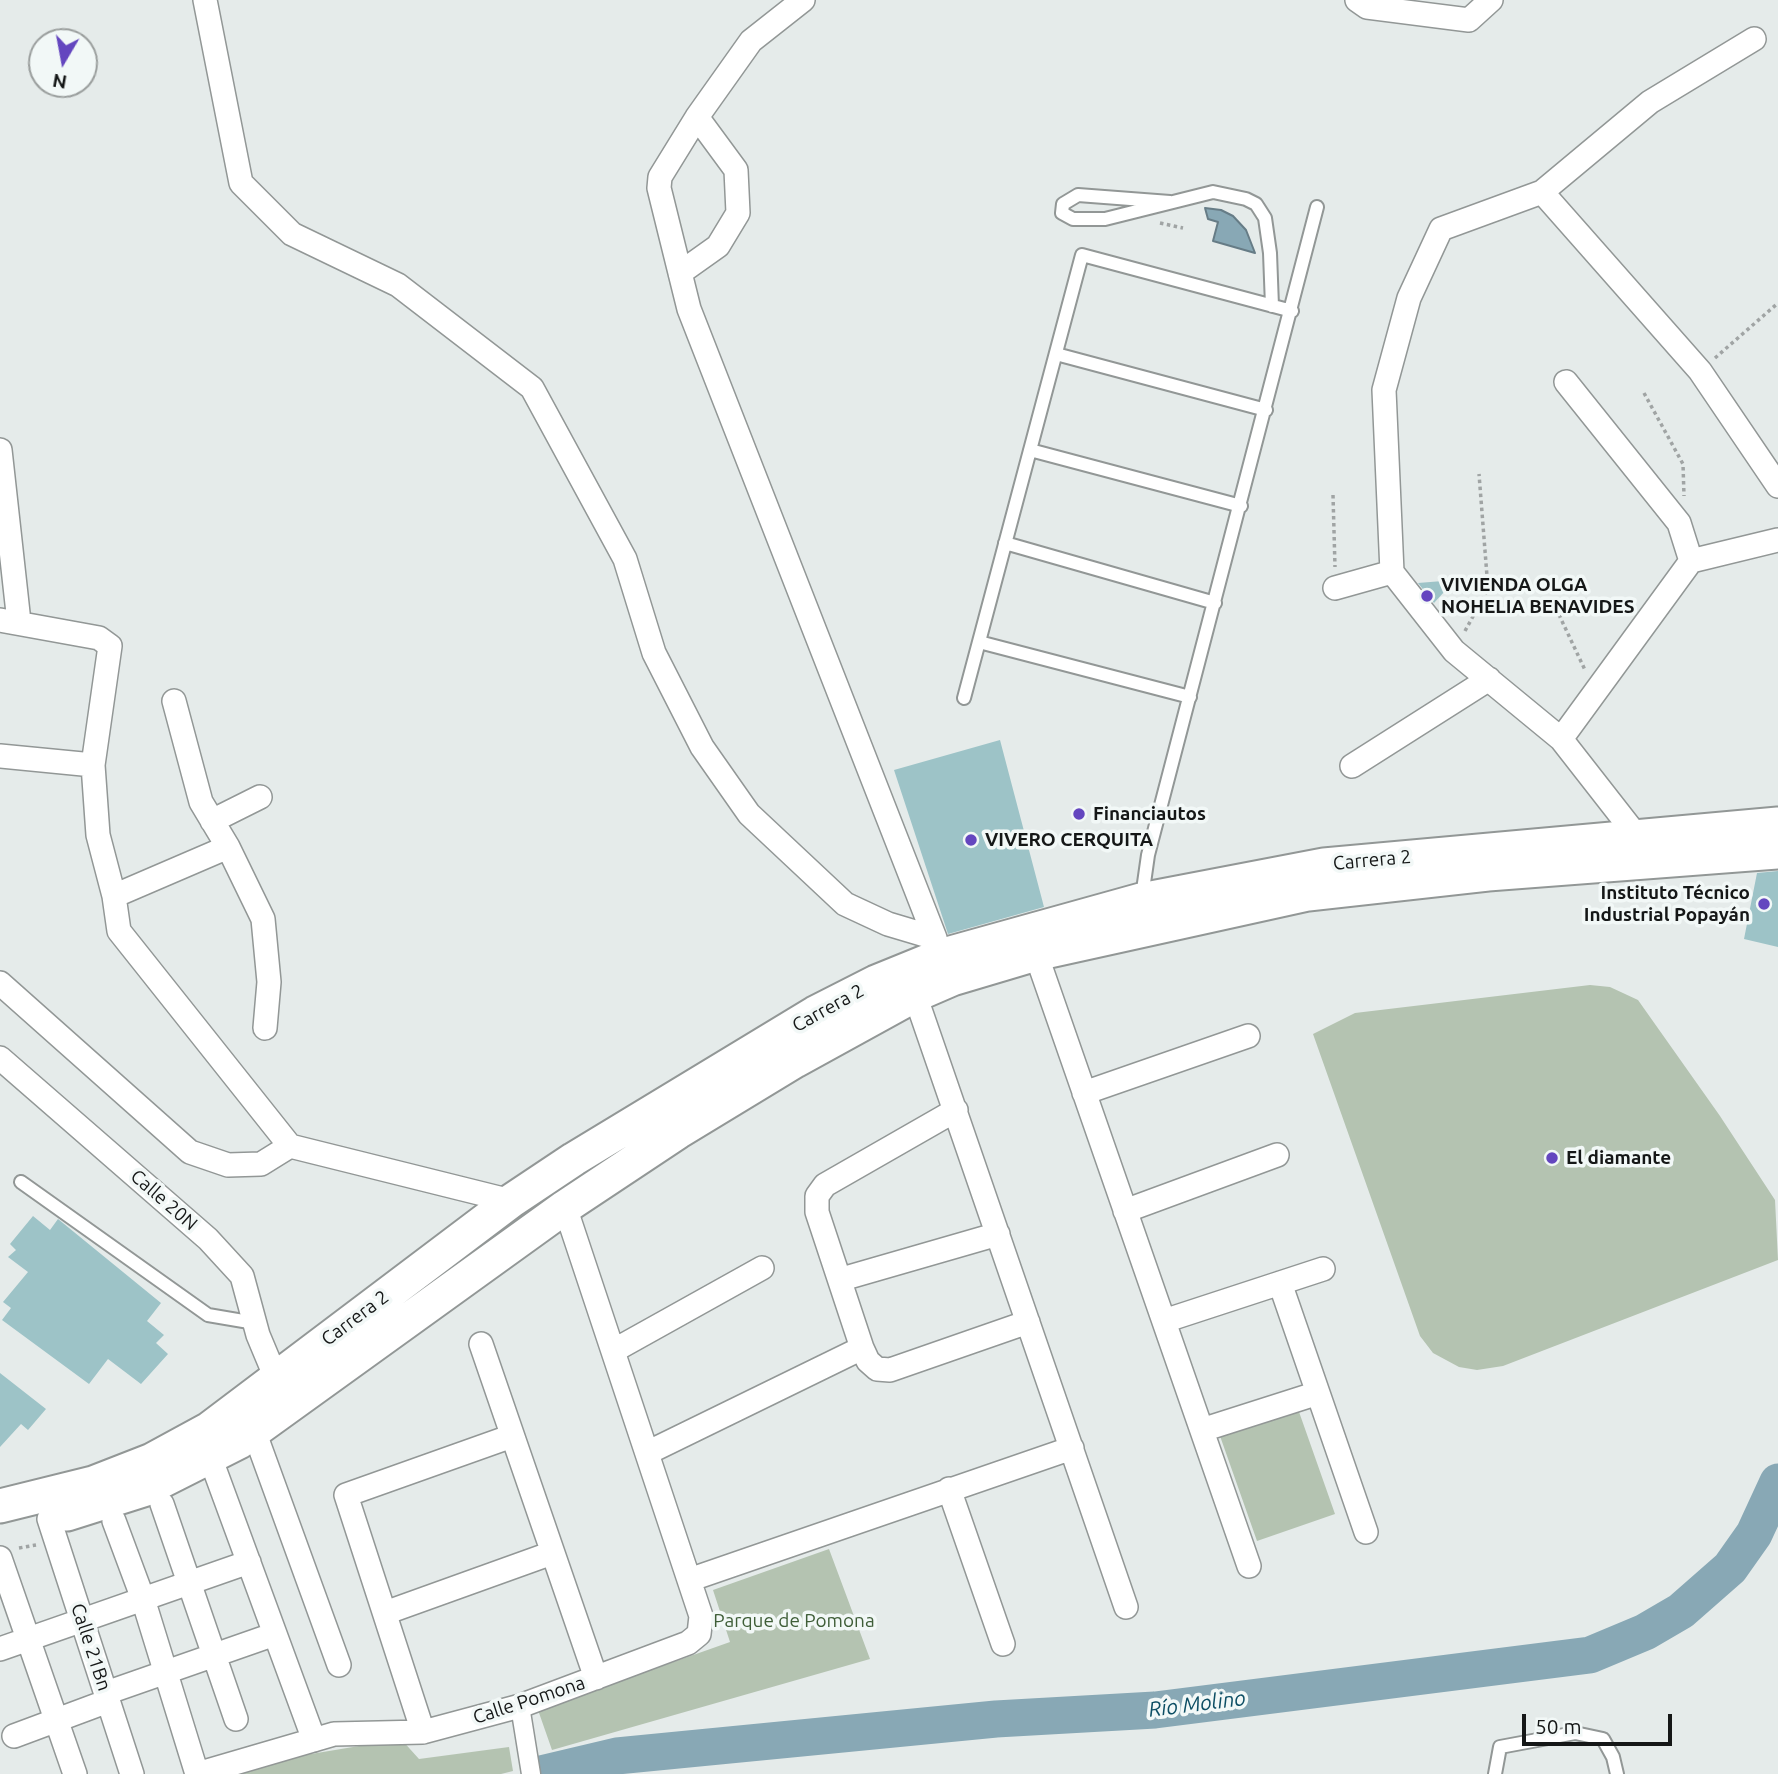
<!DOCTYPE html>
<meta charset="utf-8">
<style>
body{margin:0}
#map{position:relative;width:1778px;height:1774px;overflow:hidden;background:#e5ebea;font-family:Ubuntu,sans-serif}
canvas{display:block}
.north{position:absolute;left:28px;top:28px;width:70px;height:70px;box-sizing:border-box;background:#f2f8f7;border:2px solid #9a9e9d;border-radius:50%;rotate:190deg;font-size:19px;font-weight:700;line-height:28px;text-align:center;color:#151717}
.north::after{content:'';display:block;margin:auto;width:24px;height:32px;background:#6446bf;clip-path:polygon(50% 0,100% 100%,50% 72%,0 100%)}
.scale{position:absolute;left:1522px;top:1714px;width:150px;height:32px;box-sizing:border-box;border:4px solid #151717;border-top:0;padding-left:9px;font-size:21px;line-height:24px;white-space:nowrap;color:#151717;-webkit-text-stroke:5px #f2f8f7;paint-order:stroke}
</style>
<div id="map">
<canvas width="1778" height="1774"></canvas>
<div class="north">N</div>
<div class="scale">50 m</div>
</div>
<script>
const ctx = document.querySelector('canvas').getContext('2d');
ctx.lineJoin = 'round';
function paint(path, color) { ctx.fillStyle = color; ctx.fill(path, 'evenodd'); }
const toPath = rows => new Path2D(rows.map(r => 'M' + r).join(''));
function trace(path, color, width, dash) { ctx.strokeStyle = color; ctx.lineWidth = width; ctx.lineCap = dash ? 'butt' : 'round'; ctx.setLineDash(dash || []); ctx.stroke(path); }
function write(font, color, halo, rows, align = 'center') {
  ctx.font = font + ' Ubuntu,sans-serif'; ctx.lineWidth = 7; ctx.setLineDash([]); ctx.textBaseline = 'middle'; ctx.strokeStyle = halo; ctx.fillStyle = color; for (const [text, x, y, turn = 0] of rows) {
    ctx.save(); ctx.translate(x, y); ctx.rotate((+turn || 0) * Math.PI / 180); ctx.textAlign = isNaN(turn) ? turn : align; if (halo) ctx.strokeText(text, 0, 0); ctx.fillText(text, 0, 0); ctx.restore();
  }
}
const green = toPath([
 [1590,985,1610,987,1638,1000,1720,1116,1775,1200,1778,1260,1503,1366,1477,1370,1459,1367,1433,1353,1420,1336,1313,1034,1355,1013],
 [1298,1409,1335,1514,1257,1541,1220,1436],
 [829,1549,870,1659,552,1750,538,1710,730,1642,713,1590],
 [401,1739,419,1759,509,1747,513,1771,501,1774,230,1774,305,1755]
]);
const water = toPath([
 [1205,208,1221,210,1233,216,1246,230,1255,253,1213,241,1218,222,1208,219,1205,208]
]);
const river = toPath([
 [541,1774,617,1756,996,1719,1155,1710,1590,1655,1645,1632,1681,1611,1730,1568,1754,1534,1778,1482]
]);
const building = toPath([
 [1455,580,1434,603,1418,583],
 [1000,740,1044,907,948,934,894,770],
 [1778,871,1778,947,1744,939,1757,873],
 [33,1216,50,1230,58,1219,161,1303,147,1321,164,1335,156,1343,168,1354,141,1384,108,1359,89,1384,2,1320,11,1308,3,1302,28,1272,8,1257,16,1250,10,1244],
 [0,1373,46,1409,28,1430,21,1424,0,1447]
]);
const path = toPath([
 [1160,223,1183,228],
 [1715,358,1778,303],
 [1644,393,1683,464,1684,496],
 [1333,495,1335,567],
 [1553,602,1585,670],
 [1465,631,1488,589,1479,474],
 [19,1548,36,1545]
]);
const service = toPath([
 [1170,202,1078,195,1063,204,1062,213,1073,219,1105,219,1213,192,1246,199,1256,204,1265,218,1270,253,1272,306],
 [1056,354,1266,410],
 [1030,450,1241,506],
 [1005,543,1215,603],
 [979,642,1190,697],
 [964,698,1082,255,1292,311],
 [1142,897,1148,855,1317,207],
 [21,1182,208,1315,255,1323],
 [1495,1774,1500,1747,1575,1733,1603,1739,1613,1757,1617,1774]
]);
const pedestrian = toPath([
 [520,1706,531,1774]
]);
const minor = toPath([
 [205,0,241,183,292,234,398,285,532,388,625,559,654,653,702,747,749,814,845,904,888,924,935,938,940,956],
 [803,0,751,41,697,117,660,177,659,188,689,309,935,938],
 [1357,0,1367,7,1469,20,1491,0],
 [1542,192,1700,371,1778,486],
 [680,273,718,246,738,213,736,170,697,117],
 [1566,382,1679,523,1691,561],
 [0,450,19,622],
 [1335,588,1392,572],
 [0,620,99,638,110,646,93,765,98,835,114,896,119,931,290,1146,511,1201],
 [174,701,201,802,228,847,263,919,269,982,265,1028],
 [1561,739,1691,561,1778,540],
 [0,756,93,765],
 [1352,766,1489,679],
 [212,821,260,797],
 [1636,835,1561,739,1454,651,1392,572,1384,390,1409,298,1441,229,1542,192,1650,102,1754,39],
 [114,896,228,847],
 [1036,954,1249,1566],
 [0,983,190,1152,228,1165,261,1164,290,1146],
 [915,995,1126,1607],
 [0,1058,208,1239,242,1276,258,1335,276,1378],
 [1084,1093,1248,1036],
 [956,1110,825,1185,817,1196,817,1212,862,1348,868,1361,877,1369,890,1370,1028,1322],
 [1125,1211,1277,1155],
 [842,1279,998,1234],
 [1280,1283,1366,1532],
 [1164,1321,1323,1269],
 [481,1344,596,1678],
 [613,1351,762,1268],
 [1202,1430,1318,1393],
 [254,1431,339,1665],
 [647,1453,862,1348],
 [210,1457,314,1740],
 [949,1489,1003,1644],
 [162,1504,236,1719],
 [49,1519,132,1774],
 [114,1521,143,1599,197,1774],
 [0,1558,75,1774],
 [689,1580,1072,1448],
 [385,1613,552,1553],
 [0,1649,249,1562],
 [106,1693,275,1634],
 [423,1732,346,1495,512,1436],
 [14,1736,108,1701],
 [197,1774,334,1734,423,1732,520,1706,688,1643,699,1634,701,1616,565,1207]
]);
const secondary = toPath([
 [0,1506,93,1483,152,1460,209,1429,511,1201,574,1159,815,1013,876,982,940,956,1141,900,1324,865,1778,824],
 [67,1514,146,1489,239,1442,565,1207,678,1132,795,1061,915,995,952,979,1036,954,1308,894,1488,874,1778,852]
]);
const markers = [
 [1427,596,7,"#6446bf"],
 [1079,814,7,"#6446bf"],
 [971,840,7,"#6446bf"],
 [1764,904,7,"#6446bf"],
 [1552,1158,7,"#6446bf"]
];
const poiNames = [
 ["VIVIENDA OLGA",1441,585],
 ["NOHELIA BENAVIDES",1441,607],
 ["Financiautos",1093,814],
 ["VIVERO CERQUITA",985,840],
 ["Instituto Técnico",1750,893,"right"],
 ["Industrial Popayán",1750,915,"right"],
 ["El diamante",1566,1158]
];
const streetNames = [
 ["Carrera 2",1372,860,-5],
 ["Carrera 2",828,1008,-29],
 ["Calle 20N",164,1200,41],
 ["Carrera 2",355,1318,-37],
 ["Calle 21Bn",91,1647,72],
 ["Calle Pomona",529,1700,-18]
];
const parkNames = [
 ["Parque de Pomona",794,1621]
];
const waterNames = [
 ["Río Molino",1197,1704,-7]
];
paint(green, '#b4c3b1');
paint(water, '#88a8b5');
trace(water, '#667c86', 2);
trace(river, '#88a8b5', 37);
paint(building, '#9dc3c7');
trace(service, '#929796', 16);
trace(pedestrian, '#929796', 21);
trace(minor, '#929796', 26);
trace(secondary, '#929796', 37);
trace(path, '#a0a4a4', 3.5, [3.5, 3.5]);
trace(service, '#fff', 12);
trace(pedestrian, '#fff', 18);
trace(minor, '#fff', 23);
trace(secondary, '#fff', 33);
for (const [x, y, r, color] of markers) { const dot = new Path2D(); dot.arc(x, y, r, 0, 2 * Math.PI); ctx.fillStyle = color; ctx.fill(dot); trace(dot, '#f2f8f7', 2.5); }
write('bold 19px', '#151717', '#f2f8f7', poiNames, 'left');
write('19px', '#151717', '#f2f8f7', streetNames);
write('19px', '#3f5e38', '#f2f8f7', parkNames);
write('italic 21px', '#0d4e64', '#f2f8f7', waterNames);
</script>
